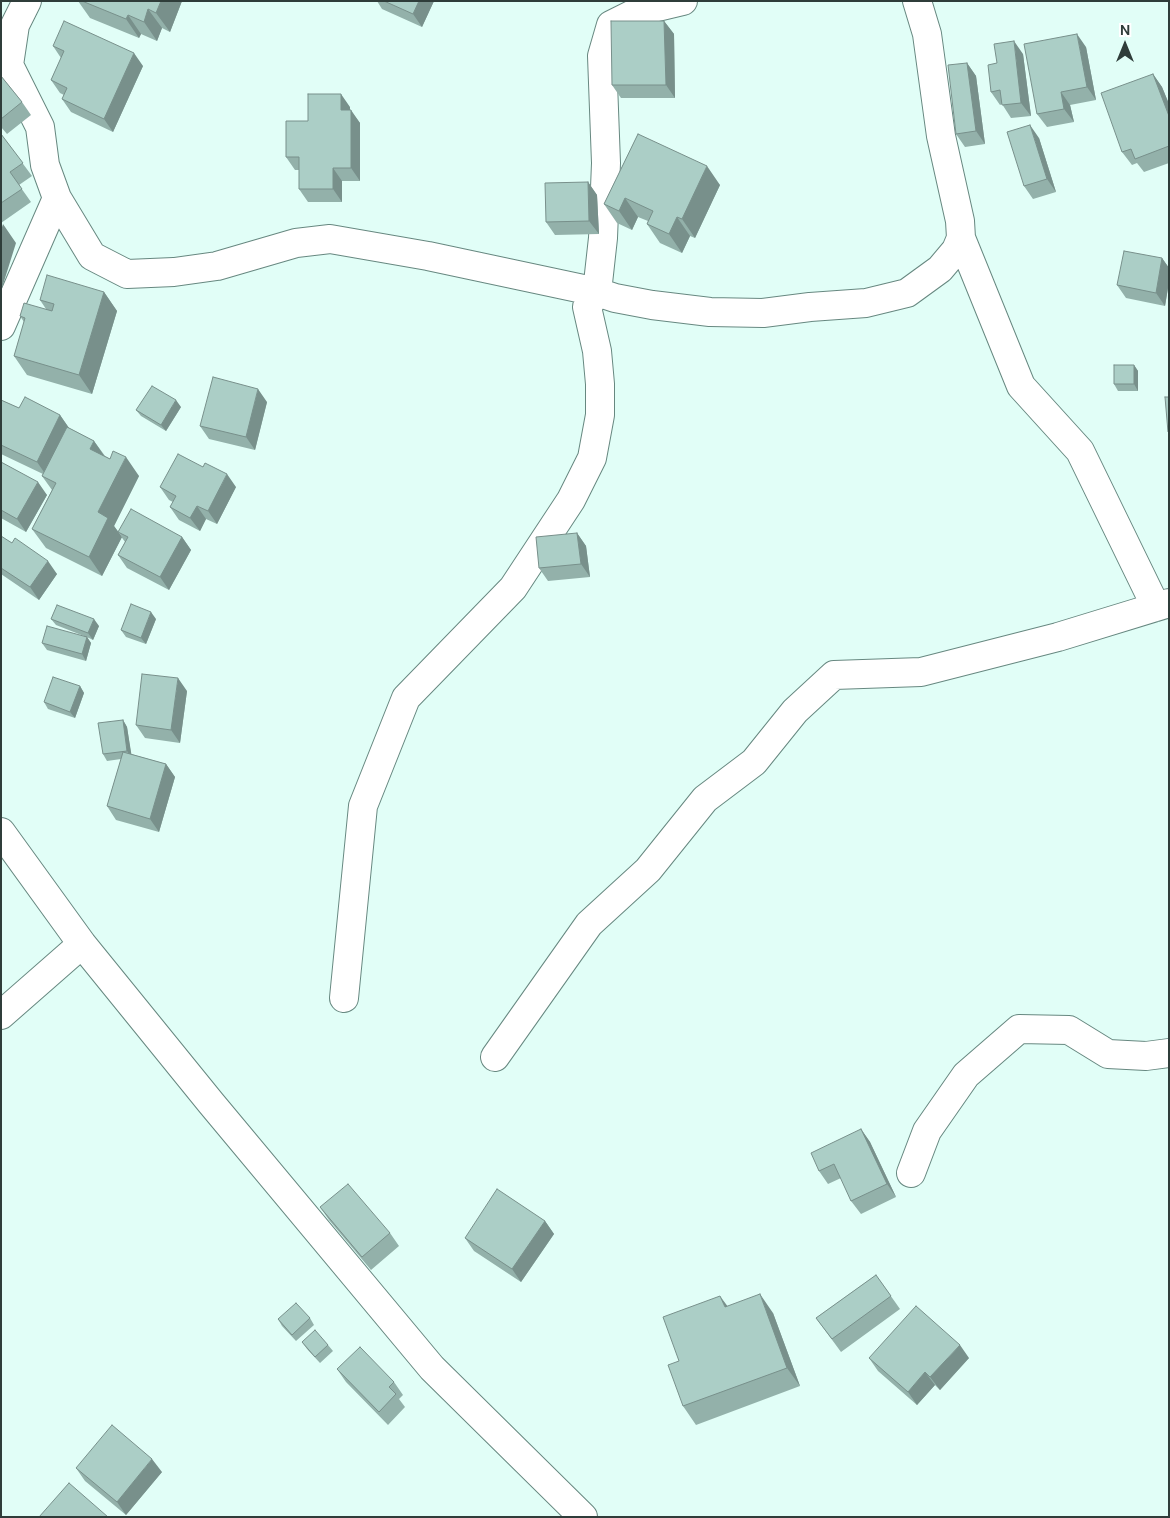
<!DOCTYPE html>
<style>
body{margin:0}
#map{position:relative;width:1170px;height:1518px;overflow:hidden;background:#e1fef7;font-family:"DM Sans",sans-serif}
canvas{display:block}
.frame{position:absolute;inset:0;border:2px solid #2f3d3a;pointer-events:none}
.north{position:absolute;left:1100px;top:20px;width:50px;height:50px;-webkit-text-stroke:4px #fff;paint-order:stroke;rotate:0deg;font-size:14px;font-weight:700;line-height:20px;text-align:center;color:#2f3d3a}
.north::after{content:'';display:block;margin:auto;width:18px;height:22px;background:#2f3d3a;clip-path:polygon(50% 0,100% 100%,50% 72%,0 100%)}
</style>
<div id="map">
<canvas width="1170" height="1518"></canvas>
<div class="frame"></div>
<div class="north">N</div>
</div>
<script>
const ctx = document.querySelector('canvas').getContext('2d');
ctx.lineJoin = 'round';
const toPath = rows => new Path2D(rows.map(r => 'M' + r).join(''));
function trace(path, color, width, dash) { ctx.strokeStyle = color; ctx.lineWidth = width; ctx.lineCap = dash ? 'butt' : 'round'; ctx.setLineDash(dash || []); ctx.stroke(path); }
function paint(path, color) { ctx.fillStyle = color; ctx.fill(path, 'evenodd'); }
const minor = toPath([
 [917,1,927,34,941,136,960,221,961,238,1021,386,1080,451,1156,607],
 [57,198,92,256,127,274,174,272,217,266,296,243,330,239,428,256,597,292,615,298,652,305,710,312,763,313,810,307,866,303,907,293,940,269,956,250,961,238],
 [1,326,57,198,45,165,40,127,9,65,15,25,27,1],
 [1,832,82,944,211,1103,432,1368,583,1517],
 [344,998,363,806,406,698,513,588,571,500,592,458,600,415,600,384,597,351,587,307,597,292,603,238,606,163,602,56,611,25,637,12,683,1],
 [1,1015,82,944],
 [495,1057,589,924,648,870,705,799,754,762,795,711,834,675,921,672,1058,637,1169,603],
 [911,1173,927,1131,966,1075,1019,1029,1069,1030,1108,1054,1146,1056,1169,1053]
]);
const wall = toPath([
 [78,1,182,1,170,32,162,28,157,41,141,34,139,38,90,18],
 [377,1,434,1,422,27,382,9],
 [664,21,674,34,675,98,621,98,612,85],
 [53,46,143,66,113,132,71,112,62,99,64,95,60,93,51,80,61,58],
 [1086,47,1096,100,1070,105,1074,122,1047,127,1037,114],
 [1023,54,1031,116,1011,118,1002,104,1000,105,991,92],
 [967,63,976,76,985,144,965,147,956,134],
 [1153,74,1162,87,1169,104,1169,163,1144,172,1137,163,1132,165,1122,152],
 [1,76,22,102,31,115,7,134,1,127],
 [350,107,350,110,360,123,360,181,342,181,342,202,308,202,299,189,299,170,295,170,286,157,308,121],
 [1,134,32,176,19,185,31,202,1,223],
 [638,134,720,185,695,238,690,236,682,253,660,243,647,224,648,221,638,217,632,230,617,223,604,204],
 [1039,138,1056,192,1033,199,1024,186],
 [588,182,597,195,599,234,555,235,546,222],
 [1162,258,1169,268,1169,282,1165,306,1126,298,1117,285],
 [104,292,117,311,92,394,27,375,14,356,24,322,20,316,46,309,40,300],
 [1134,365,1138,371,1138,391,1118,391,1114,384],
 [1,400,19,408,60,415,69,428,94,441,105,456,139,476,114,526,122,537,102,576,46,548,32,529,52,490,42,476,43,474,1,454],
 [267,402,255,450,209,439,200,426],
 [181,407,166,431,141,416,136,410],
 [1,462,47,495,26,532,1,518],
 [160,487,236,487,217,524,206,519,200,531,179,520,170,507,173,502,169,500],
 [118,532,182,537,191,550,169,590,127,568,118,555,125,542],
 [577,533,586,546,590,577,548,581,539,568],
 [1,536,57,574,39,600,1,574],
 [51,619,99,626,93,640,87,637,91,643,86,661,47,650,42,643,84,636,56,625],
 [156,619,146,644,126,637,121,630],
 [80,686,84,693,75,718,48,709,44,702],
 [187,691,180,743,145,738,136,725],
 [123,720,127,727,131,754,166,764,175,777,159,832,116,820,107,806,121,759,107,761,103,754],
 [861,1129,870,1142,896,1197,861,1214,851,1201,841,1178,828,1184,819,1171],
 [320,1207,390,1233,399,1246,371,1270,329,1220],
 [545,1221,554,1234,521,1282,474,1251,465,1238],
 [876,1275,900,1309,841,1352,816,1318],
 [728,1306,773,1313,800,1386,696,1425,683,1406,679,1361],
 [310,1318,314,1325,296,1341,282,1326,278,1319],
 [302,1342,328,1345,333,1351,320,1363,307,1349],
 [869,1358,969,1358,940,1390,935,1385,917,1405,878,1371],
 [337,1369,394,1382,403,1395,399,1399,405,1407,388,1425,346,1382],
 [76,1468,162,1472,126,1515,85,1481]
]);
const shadedWall = toPath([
 [161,1,182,1,170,32,156,13],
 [419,1,434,1,422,27,413,14],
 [148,9,162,28,157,41,144,22],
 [128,15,141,34,139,38,126,19],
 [664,21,674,34,675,98,666,85],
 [1077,34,1086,47,1096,100,1087,87],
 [1014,41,1023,54,1031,116,1021,103],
 [134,53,143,66,113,132,104,119],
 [967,63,976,76,985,144,976,131],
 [1153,74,1162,87,1169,104,1169,116],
 [1061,92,1070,105,1074,122,1064,109],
 [341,94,350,107,350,123,341,110],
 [351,110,360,123,360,181,351,168],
 [1030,125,1039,138,1056,192,1047,179],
 [707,166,720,185,695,238,682,219],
 [333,168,342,181,342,202,333,189],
 [588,182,597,195,599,234,589,221],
 [625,198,638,217,632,230,619,211],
 [677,217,690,236,682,253,669,234],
 [3,224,16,243,1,291,1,230],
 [1162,258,1169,268,1169,282,1165,306,1156,293],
 [104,292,117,311,92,394,79,375],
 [1134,365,1138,371,1138,391,1134,384],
 [258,389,267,402,255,450,246,437],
 [176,400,181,407,166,431,161,425],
 [60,415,69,428,46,475,37,462],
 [94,441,107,460,90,449],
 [126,457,139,476,114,526,122,537,102,576,89,557,98,512],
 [227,474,236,487,217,524,208,511],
 [38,482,47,495,26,532,17,519],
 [197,506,206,519,200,531,190,518],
 [577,533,586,546,590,577,581,564],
 [182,537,191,550,169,590,160,577],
 [48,561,57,574,39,600,30,587],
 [151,612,156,619,146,644,141,638],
 [94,619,99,626,93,640,88,633],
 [87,637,91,643,86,661,82,654],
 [178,678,187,691,180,743,171,730],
 [80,686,84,693,75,718,70,712],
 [123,720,127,727,132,758,127,751],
 [166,764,175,777,159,832,150,819],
 [861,1129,870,1142,896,1197,887,1184],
 [545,1221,554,1234,521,1282,512,1269],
 [760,1294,773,1313,800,1386,787,1368],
 [720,1296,734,1315,725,1307],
 [960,1345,969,1358,940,1390,930,1377],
 [925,1372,935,1385,917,1405,908,1392],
 [152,1459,162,1472,126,1515,117,1502]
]);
const building = toPath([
 [82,1,161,1,156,13,148,9,144,22,128,15,126,19,82,1],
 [384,1,419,1,413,14,384,1],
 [64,21,134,53,104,119,62,99,67,88,51,80,64,51,53,46,64,21],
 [611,21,664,21,666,85,612,85,611,21],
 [1077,34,1087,87,1061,92,1064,109,1037,114,1024,44,1077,34],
 [1014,41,1021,103,1002,105,1000,90,991,92,988,65,997,63,994,44,1014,41],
 [967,63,976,131,956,134,948,65,967,63],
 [1153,74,1169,116,1169,146,1135,159,1131,149,1122,152,1101,93,1153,74],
 [1,76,22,102,1,119,1,76],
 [308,94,341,94,341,110,351,110,351,168,333,168,333,189,299,189,299,157,286,157,286,121,308,121,308,94],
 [1030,125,1047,179,1024,186,1007,132,1030,125],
 [1,134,23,163,10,172,22,189,1,203,1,134],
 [638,134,707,166,682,219,677,217,669,234,647,224,653,211,625,198,619,211,604,204,638,134],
 [588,182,589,221,546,222,545,183,588,182],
 [1124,251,1162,258,1156,293,1117,285,1124,251],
 [47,275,104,292,79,375,14,356,25,318,20,316,24,303,52,311,54,304,40,300,47,275],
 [1114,365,1134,365,1134,384,1114,384,1114,365],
 [213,377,258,389,246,437,200,426,213,377],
 [152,386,176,400,161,425,136,410,152,386],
 [25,397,60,415,37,462,1,445,1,400,19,408,25,397],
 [1165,397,1169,397,1169,432,1168,432,1165,397],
 [67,427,94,441,90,449,110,459,113,451,126,457,98,512,108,518,89,557,32,529,56,483,42,476,67,427],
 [178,454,203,467,205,463,227,474,208,511,197,506,190,518,170,507,176,496,160,487,178,454],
 [1,462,38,482,17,519,1,510,1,462],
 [131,509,182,537,160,577,118,555,128,537,118,532,131,509],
 [577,533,581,564,539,568,536,537,577,533],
 [1,536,12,543,15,538,48,561,30,587,1,568,1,536],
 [131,604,151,612,141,638,121,630,131,604],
 [57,605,94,619,88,633,51,619,57,605],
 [47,626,87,637,82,654,42,643,47,626],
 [142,674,178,678,171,730,136,725,142,674],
 [53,677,80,686,70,712,44,702,53,677],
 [123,720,127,751,103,754,98,723,123,720],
 [123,752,166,764,150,819,107,806,123,752],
 [861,1129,887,1184,851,1201,834,1164,819,1171,811,1153,861,1129],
 [348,1184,390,1233,362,1257,320,1207,348,1184],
 [497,1189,545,1221,512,1269,465,1238,497,1189],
 [876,1275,891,1296,832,1339,816,1318,876,1275],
 [760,1294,787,1368,683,1406,668,1365,679,1361,663,1317,720,1296,725,1307,760,1294],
 [296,1303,310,1318,292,1335,278,1319,296,1303],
 [916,1306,960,1345,930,1377,925,1372,908,1392,869,1358,916,1306],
 [315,1330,328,1345,315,1357,302,1342,315,1330],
 [360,1347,394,1382,389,1387,396,1394,379,1412,337,1369,360,1347],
 [112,1425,152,1459,117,1502,76,1468,112,1425],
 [69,1483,108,1517,39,1517,69,1483]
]);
trace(minor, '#678880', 30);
trace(minor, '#fff', 28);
paint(wall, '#93b1aa');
paint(shadedWall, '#78908b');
paint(building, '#abcec6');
trace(building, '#78908b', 1);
</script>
